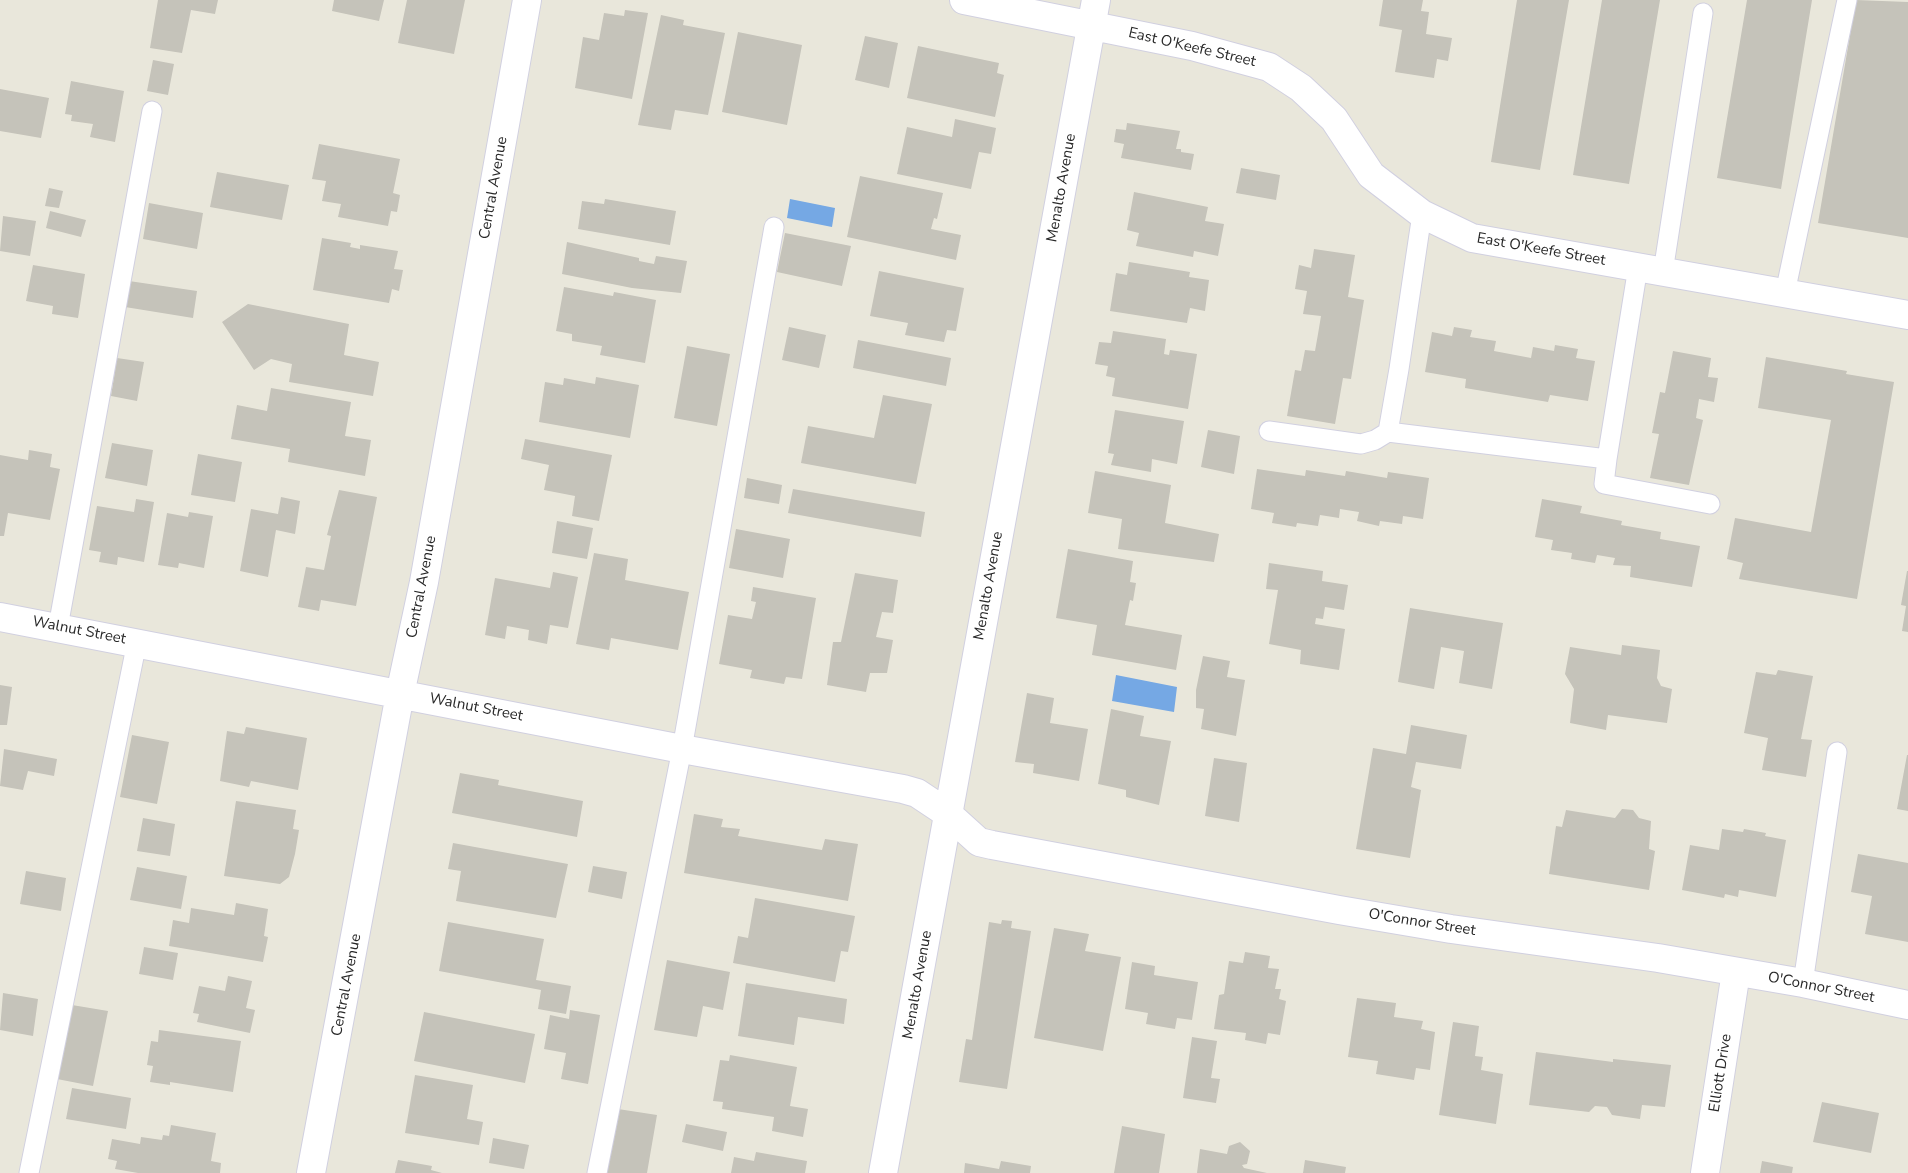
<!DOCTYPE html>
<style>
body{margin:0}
canvas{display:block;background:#e9e7db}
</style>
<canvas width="1908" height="1173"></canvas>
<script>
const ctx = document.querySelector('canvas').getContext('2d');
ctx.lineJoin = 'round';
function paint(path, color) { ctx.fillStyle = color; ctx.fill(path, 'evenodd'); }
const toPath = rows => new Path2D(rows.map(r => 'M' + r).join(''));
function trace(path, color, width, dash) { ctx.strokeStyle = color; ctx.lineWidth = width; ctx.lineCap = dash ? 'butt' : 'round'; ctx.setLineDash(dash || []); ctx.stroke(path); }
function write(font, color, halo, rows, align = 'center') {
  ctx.font = font + ' "Nunito Sans",sans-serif'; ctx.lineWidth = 4; ctx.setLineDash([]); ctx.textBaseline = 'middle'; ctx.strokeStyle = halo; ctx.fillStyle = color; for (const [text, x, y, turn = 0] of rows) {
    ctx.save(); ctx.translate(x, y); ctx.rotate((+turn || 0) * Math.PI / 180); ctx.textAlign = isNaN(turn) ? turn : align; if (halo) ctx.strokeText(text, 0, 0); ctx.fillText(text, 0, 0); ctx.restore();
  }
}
const water = toPath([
 [790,199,835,208,832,227,787,218],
 [1116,675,1177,687,1174,712,1112,701]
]);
const building = toPath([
 [158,0,218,0,215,14,191,10,182,53,150,48],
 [334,0,384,0,379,21,332,11],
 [407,0,465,0,454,54,398,43],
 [1383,0,1423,0,1421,11,1429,12,1426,34,1452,38,1448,61,1437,59,1434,78,1395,72,1402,30,1379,26],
 [1517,0,1569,0,1540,170,1491,162],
 [1602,0,1660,0,1629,184,1573,175],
 [1747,0,1812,0,1781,189,1717,178],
 [1856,0,1908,2,1908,238,1818,223],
 [625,10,648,13,632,99,575,88,583,37,599,40,604,13,624,16],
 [661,15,684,20,683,25,725,33,708,115,675,110,671,130,638,125],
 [738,32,802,45,787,125,722,112],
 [865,36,898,43,889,88,855,80],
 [918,46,999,63,997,73,1004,75,995,117,907,98],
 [153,60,174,64,168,95,147,91],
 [71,81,124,91,115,142,90,137,93,124,71,121,72,115,65,114],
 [0,89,49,98,41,138,0,131],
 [955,119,996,128,991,154,979,152,971,189,897,174,907,127,952,137],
 [1127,123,1180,131,1176,149,1181,149,1181,152,1194,154,1191,170,1121,158,1124,144,1114,142,1116,129,1126,130],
 [319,144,400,159,393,193,400,195,397,212,391,211,388,226,338,217,341,204,322,201,326,181,312,179],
 [1241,168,1280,175,1276,200,1236,193],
 [217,172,289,185,282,220,210,207],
 [860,176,943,193,937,219,934,218,931,229,961,235,956,260,847,237],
 [49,188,63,191,59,208,45,206],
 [1134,192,1208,207,1205,221,1224,224,1218,256,1194,251,1193,257,1136,246,1139,233,1127,230],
 [605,199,676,211,670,245,578,229,582,201,604,204],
 [149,203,203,213,197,249,143,239],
 [50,211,86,220,81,237,46,228],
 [3,216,36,221,30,256,0,251],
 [785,233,851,246,842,286,777,272],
 [322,238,351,243,350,247,360,249,360,245,398,251,394,269,403,270,399,291,392,289,389,303,313,290],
 [567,242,639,258,639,261,654,264,656,256,687,261,681,293,632,288,562,274],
 [1314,249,1355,255,1348,297,1364,300,1351,379,1343,378,1335,424,1287,416,1295,370,1301,371,1305,350,1315,351,1318,334,1321,316,1303,314,1307,291,1295,289,1299,265,1311,268],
 [1129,262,1190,272,1189,277,1209,280,1205,311,1190,308,1187,323,1110,311,1116,273,1127,275],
 [33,265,85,274,78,318,52,314,53,306,26,301],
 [879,271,964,288,956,331,947,330,944,342,905,335,908,323,870,316],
 [129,281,197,291,193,318,125,307],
 [564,287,613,296,614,292,656,300,645,363,600,355,602,346,572,341,572,334,556,331],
 [248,304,349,324,344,355,379,362,373,396,289,382,292,364,271,359,254,370,222,322],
 [789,327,826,335,819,368,782,360],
 [1454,327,1472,330,1470,337,1496,341,1494,351,1531,358,1533,347,1554,351,1555,345,1578,349,1576,358,1595,361,1588,401,1550,395,1548,402,1465,388,1466,379,1425,372,1432,332,1452,336],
 [1113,331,1166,339,1164,354,1169,355,1170,350,1197,354,1188,409,1112,396,1115,378,1106,376,1108,366,1095,364,1099,342,1111,343],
 [858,340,951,358,946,386,853,368],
 [687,346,730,354,717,426,674,418],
 [1673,351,1711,358,1708,377,1718,378,1714,402,1699,399,1696,418,1703,420,1689,485,1650,478,1659,434,1652,433,1660,392,1665,393],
 [1766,357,1847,371,1846,374,1894,382,1857,599,1739,579,1743,563,1727,559,1735,518,1811,532,1831,420,1758,408],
 [117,358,144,362,137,401,111,396],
 [596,377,639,385,630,438,539,422,545,382,563,385,564,378,595,384],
 [271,388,351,402,345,436,371,440,365,476,288,462,290,449,231,439,237,405,267,411],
 [883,395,932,404,916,484,801,463,808,426,874,438],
 [1115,410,1184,421,1177,464,1152,459,1151,472,1111,465,1114,454,1108,453],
 [1208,430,1240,436,1234,474,1201,467],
 [525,439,612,455,599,521,572,516,575,496,544,490,549,465,521,459],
 [112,443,153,450,147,486,105,478],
 [29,450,52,454,50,467,60,469,50,520,8,513,4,536,0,536,0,455,28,460],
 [198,454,242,462,235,502,191,495],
 [1257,469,1305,476,1306,470,1345,476,1346,471,1387,478,1388,472,1429,478,1423,519,1403,516,1402,524,1380,521,1379,526,1357,521,1359,512,1340,509,1339,518,1320,515,1318,526,1297,523,1296,527,1272,523,1274,513,1251,509],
 [1095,471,1171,485,1165,523,1219,534,1214,562,1118,549,1122,519,1088,513],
 [747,478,782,485,779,504,744,498],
 [793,489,925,512,921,537,788,513],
 [339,490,377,497,356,606,321,600,319,611,298,607,306,567,324,570,331,536,327,535],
 [281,497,300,501,295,534,276,530,268,577,240,571,251,509,278,514],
 [136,499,154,502,144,562,118,557,117,565,99,562,101,552,89,550,97,506,134,512],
 [1542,499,1582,506,1580,513,1622,521,1621,525,1661,532,1660,539,1700,546,1692,587,1630,577,1631,566,1613,565,1615,558,1597,555,1595,563,1571,559,1572,553,1551,550,1553,540,1535,537],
 [189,512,213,516,204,568,179,563,178,568,158,565,167,513,188,517],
 [557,521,593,528,587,559,552,553],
 [736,529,790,539,783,578,729,568],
 [1068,549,1133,561,1130,582,1136,583,1133,601,1130,600,1125,625,1182,635,1176,670,1092,655,1097,625,1056,618],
 [594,553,628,559,625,580,689,592,678,650,611,638,609,650,576,644],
 [1269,563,1323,571,1322,581,1348,585,1344,610,1325,607,1323,619,1316,618,1315,624,1345,629,1339,670,1300,664,1301,650,1269,644,1278,590,1266,589],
 [1907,571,1908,571,1908,632,1902,631,1906,606,1901,605],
 [553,572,578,577,568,628,550,625,547,644,528,640,529,630,507,626,505,639,485,635,495,578,550,588],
 [855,573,898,580,893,613,882,612,876,637,893,640,887,673,870,673,866,692,827,685,833,642,841,642],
 [753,587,816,598,802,679,786,677,784,684,750,678,752,670,719,664,728,615,752,619,756,602,751,601],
 [1410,608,1503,623,1492,689,1459,683,1464,651,1441,647,1434,689,1398,682],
 [1622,645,1660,650,1657,678,1661,686,1672,689,1667,723,1608,715,1606,730,1570,723,1574,689,1565,674,1570,647,1621,655],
 [1203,656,1230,661,1227,677,1245,680,1236,736,1201,729,1204,709,1196,708,1196,690],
 [1778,670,1813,676,1801,739,1812,740,1806,777,1762,770,1768,738,1744,733,1756,672,1776,675],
 [0,685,12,687,7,725,0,725],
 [1027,693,1054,698,1050,723,1088,729,1079,781,1033,773,1034,764,1015,762],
 [1111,709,1144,716,1140,736,1171,741,1159,805,1126,797,1126,790,1098,784],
 [1411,725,1467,735,1461,769,1416,762,1411,787,1421,790,1410,858,1356,849,1373,748,1406,754],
 [246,727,307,738,298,790,251,781,249,787,220,781,227,731,244,734],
 [132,735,169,742,157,804,120,797],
 [4,749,57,759,54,776,28,771,23,790,0,786],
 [1907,755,1908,755,1908,811,1897,809],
 [1214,758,1247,763,1239,822,1205,816],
 [460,773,499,780,498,785,583,801,577,837,452,813],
 [236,801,296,810,293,829,299,830,295,854,289,877,280,884,224,876],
 [1622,809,1633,810,1639,818,1651,821,1649,849,1655,851,1649,890,1549,874,1556,826,1562,827,1566,810,1615,818],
 [694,814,723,819,721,827,740,829,738,836,822,850,825,839,858,844,848,901,684,873],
 [143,818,175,824,170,856,137,851],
 [1722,829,1743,832,1744,829,1766,833,1765,836,1786,840,1776,897,1739,890,1738,897,1725,894,1724,898,1682,890,1690,845,1719,850],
 [453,843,568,864,556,918,456,901,461,871,448,869],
 [1858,854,1908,863,1908,942,1865,934,1872,896,1851,892],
 [593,866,627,872,622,899,588,892],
 [137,867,187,876,181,909,130,900],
 [26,871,66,878,61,911,20,904],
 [755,898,855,916,848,952,841,951,835,982,733,963,738,936,748,938],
 [236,903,268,909,264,936,268,937,263,962,169,946,173,920,189,923,191,908,234,915],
 [1002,920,1012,921,1011,928,1031,931,1007,1089,959,1082,966,1039,972,1040,989,922,1001,924],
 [448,922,544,939,536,980,571,986,566,1014,538,1009,541,990,439,971],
 [1054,928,1089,934,1085,951,1121,957,1103,1051,1034,1038],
 [144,947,178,953,173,980,139,974],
 [1245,952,1270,956,1268,968,1279,969,1275,989,1281,989,1279,999,1286,1001,1280,1035,1268,1033,1266,1044,1245,1040,1246,1033,1214,1029,1219,995,1224,994,1229,961,1243,963],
 [667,960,730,972,723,1010,703,1006,697,1037,654,1030],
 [1132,962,1155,966,1154,975,1198,982,1192,1020,1177,1018,1175,1029,1146,1024,1148,1013,1125,1009],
 [228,976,252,981,246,1008,255,1010,250,1033,197,1022,199,1014,193,1013,199,986,225,991],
 [746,983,847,999,844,1024,798,1017,794,1045,738,1036],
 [3,993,38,999,33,1036,0,1030],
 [1357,998,1396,1003,1394,1017,1423,1021,1421,1029,1435,1032,1430,1070,1416,1068,1414,1080,1376,1074,1378,1061,1348,1057],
 [72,1005,108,1011,93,1086,57,1079],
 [570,1010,600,1015,588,1084,561,1079,566,1053,544,1049,550,1015,569,1019],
 [424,1012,535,1034,525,1083,414,1061],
 [1453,1022,1479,1026,1475,1056,1483,1057,1481,1070,1503,1074,1496,1124,1439,1115],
 [159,1030,241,1041,233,1092,170,1082,170,1085,150,1082,153,1066,147,1065,151,1041,158,1042],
 [1192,1037,1217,1041,1211,1078,1220,1079,1216,1103,1183,1098],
 [1536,1052,1613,1062,1613,1059,1671,1065,1665,1107,1642,1105,1640,1119,1612,1115,1607,1107,1595,1106,1589,1112,1529,1105],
 [730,1055,797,1067,790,1106,808,1109,803,1137,772,1131,774,1117,722,1109,723,1102,713,1101,720,1060,729,1061],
 [415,1075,473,1085,467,1119,483,1122,479,1145,405,1133],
 [72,1088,131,1098,126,1129,66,1119],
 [1822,1102,1879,1113,1871,1153,1813,1142],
 [618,1109,657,1115,647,1173,607,1173],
 [686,1124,727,1132,723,1151,682,1142],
 [171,1125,216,1133,211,1161,221,1163,220,1173,138,1173,115,1169,117,1161,108,1159,112,1139,140,1144,141,1137,162,1140,163,1135,169,1136],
 [1122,1126,1165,1134,1159,1173,1114,1173],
 [493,1138,529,1145,524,1169,489,1163],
 [1240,1142,1250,1151,1247,1164,1242,1165,1244,1168,1267,1173,1197,1173,1200,1149,1227,1154,1229,1146],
 [756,1152,807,1161,805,1173,731,1173,734,1157,754,1161],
 [398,1160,432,1166,431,1170,442,1173,395,1173],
 [1305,1160,1346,1167,1345,1173,1303,1173],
 [1001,1161,1031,1166,1030,1173,964,1173,965,1163,999,1169],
 [1762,1161,1793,1167,1792,1173,1760,1173]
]);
const lane = toPath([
 [1663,272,1703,13],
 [1785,293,1847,0],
 [1269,431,1361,444,1375,440,1388,432,1399,369,1422,214],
 [1388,432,1607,459,1604,484,1710,504],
 [1607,459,1638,267],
 [58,627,152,111],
 [1803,983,1837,752],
 [29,1173,137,642],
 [597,1173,682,749,774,227]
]);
const street = toPath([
 [964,0,1192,46,1269,67,1301,88,1334,119,1371,175,1422,214,1472,238,1908,315],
 [0,617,682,749,903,789,917,793,947,813,979,842,992,845,1339,910,1451,929,1658,958,1803,983,1908,1005],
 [311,1173,400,694,424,582,527,0],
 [883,1173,1096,0],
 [1705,1173,1736,972]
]);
const streetNames = [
 ["East O'Keefe Street",1192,48,13],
 ["Central Avenue",494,188,-80],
 ["Menalto Avenue",1062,188,-80],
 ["East O'Keefe Street",1541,250,10],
 ["Menalto Avenue",989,586,-80],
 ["Central Avenue",422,587,-79],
 ["Walnut Street",79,631,11],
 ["Walnut Street",476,708,11],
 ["O'Connor Street",1422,923,9],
 ["Central Avenue",347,985,-79],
 ["Menalto Avenue",918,985,-80],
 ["O'Connor Street",1821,988,11],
 ["Elliott Drive",1721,1073,-81]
];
paint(water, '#75a8e4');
paint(building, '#c5c3ba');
trace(lane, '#d1d0e0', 21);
trace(street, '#d1d0e0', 30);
trace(lane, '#fff', 19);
trace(street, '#fff', 28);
write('15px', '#282828', '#fff', streetNames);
</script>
